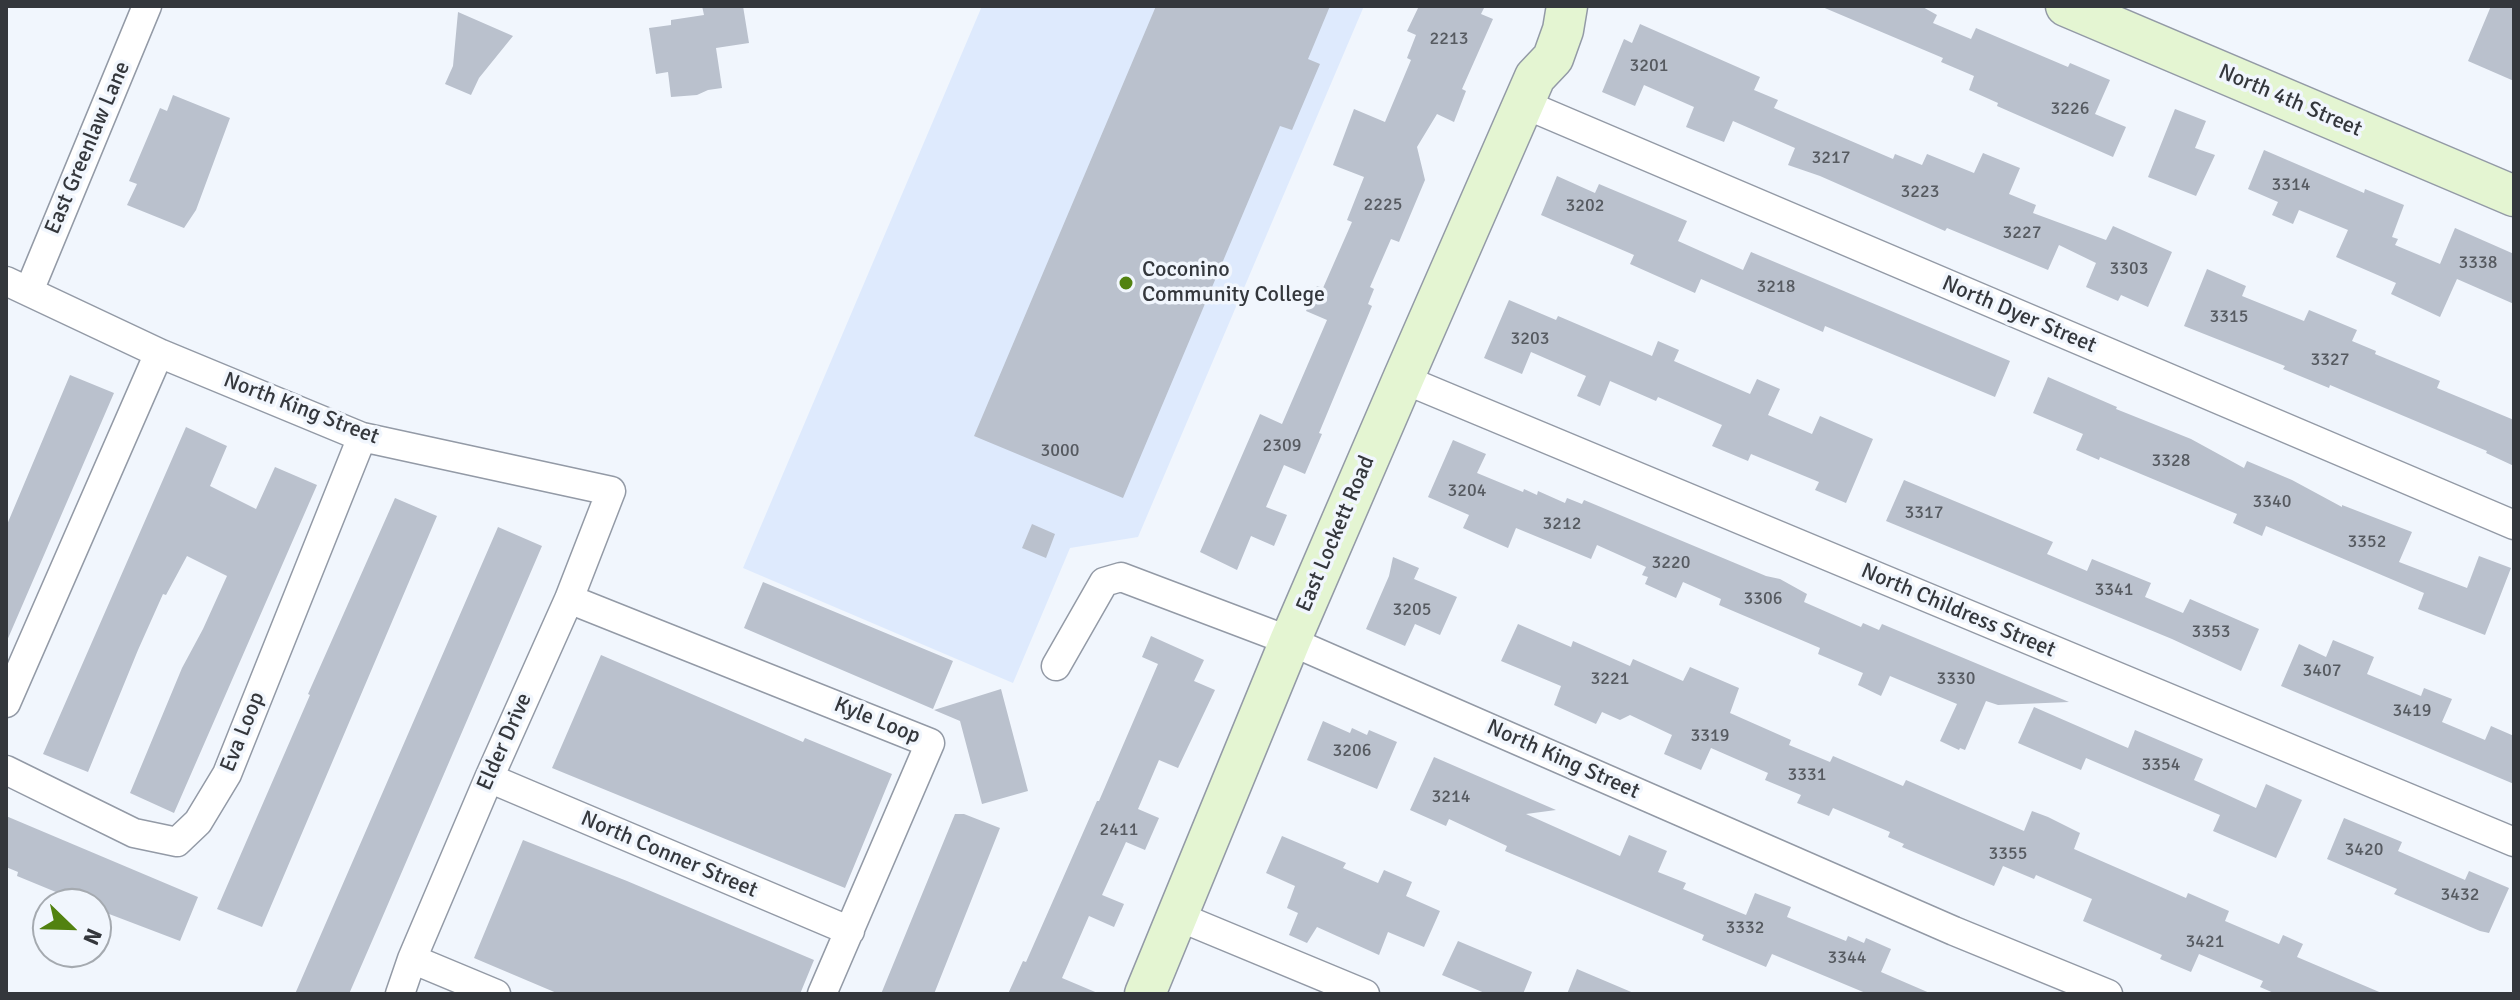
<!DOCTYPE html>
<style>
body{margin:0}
#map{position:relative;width:2520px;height:1000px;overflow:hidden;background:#f1f6fd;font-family:Signika,sans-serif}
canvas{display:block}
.frame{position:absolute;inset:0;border:8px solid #34373c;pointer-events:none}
.north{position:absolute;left:32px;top:888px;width:80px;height:80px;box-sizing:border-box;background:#f1f6fd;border:2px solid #a5aab0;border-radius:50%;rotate:113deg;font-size:22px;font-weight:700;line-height:32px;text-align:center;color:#34373c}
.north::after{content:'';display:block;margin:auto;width:28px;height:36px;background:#528210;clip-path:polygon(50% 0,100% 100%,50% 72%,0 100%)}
</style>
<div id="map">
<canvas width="2520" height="1000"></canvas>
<div class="frame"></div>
<div class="north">N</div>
</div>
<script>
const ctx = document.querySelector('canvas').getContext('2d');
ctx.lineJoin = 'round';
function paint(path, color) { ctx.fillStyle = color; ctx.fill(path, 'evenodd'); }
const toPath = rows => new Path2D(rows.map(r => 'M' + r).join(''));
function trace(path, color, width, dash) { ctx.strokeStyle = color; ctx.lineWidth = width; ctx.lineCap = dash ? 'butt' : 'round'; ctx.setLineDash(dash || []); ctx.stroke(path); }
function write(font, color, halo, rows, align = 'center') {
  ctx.font = font + ' Signika,sans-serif'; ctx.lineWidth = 7; ctx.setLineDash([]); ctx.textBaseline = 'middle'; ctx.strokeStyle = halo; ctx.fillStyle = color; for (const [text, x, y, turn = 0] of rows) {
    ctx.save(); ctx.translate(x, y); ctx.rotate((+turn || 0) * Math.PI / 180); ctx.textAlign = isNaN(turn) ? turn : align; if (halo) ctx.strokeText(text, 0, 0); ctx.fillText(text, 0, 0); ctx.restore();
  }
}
const built = toPath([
 [982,6,1364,6,1138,537,1070,548,1013,683,743,568]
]);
const building = toPath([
 [702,6,743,6,749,43,716,48,722,88,708,90,697,95,671,97,668,72,656,74,649,28,671,25,671,20,704,15],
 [1156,6,1330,6,1308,59,1320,64,1292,130,1280,126,1123,498,974,436],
 [1419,6,1485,6,1481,14,1493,19,1462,89,1466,91,1454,122,1437,114,1417,147,1425,180,1399,242,1391,239,1370,287,1374,289,1368,304,1372,306,1319,433,1322,434,1305,474,1284,465,1266,507,1287,515,1274,546,1251,536,1237,570,1200,552,1260,414,1282,424,1327,320,1306,311,1317,286,1323,288,1352,222,1347,220,1364,177,1333,165,1354,109,1385,122,1411,60,1407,58,1416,35,1407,31],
 [1820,6,1921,6,1937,15,1933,23,1971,39,1976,28,2068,67,2070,63,2110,80,2095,114,2126,127,2113,157,1997,106,1998,103,1969,90,1974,76,1941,62,1943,58],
 [2491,6,2514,6,2514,81,2468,61],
 [458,12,513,36,479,78,471,95,445,84,453,66],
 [1640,24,1760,77,1754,90,1778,100,1774,108,1893,159,1895,154,1922,165,1927,154,1974,173,1983,153,2020,168,2009,194,2036,205,2033,213,2106,240,2113,226,2172,252,2148,307,2121,295,2118,301,2086,287,2096,263,2059,245,2048,270,1947,228,1945,231,1820,176,1788,165,1795,148,1733,121,1724,142,1686,127,1694,107,1644,85,1635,106,1602,92,1624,39,1632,43],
 [173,95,230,118,196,210,184,228,127,205,137,184,129,181,160,108,167,111],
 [2175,109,2206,121,2195,148,2215,155,2196,196,2148,177],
 [2264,150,2364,193,2365,189,2404,205,2392,237,2398,239,2395,245,2440,264,2455,228,2514,254,2514,304,2457,279,2440,317,2391,294,2396,283,2336,257,2348,230,2299,210,2293,224,2272,215,2278,202,2248,189],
 [1557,176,1595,193,1599,184,1687,221,1678,241,1743,270,1751,252,2010,361,1995,397,1825,326,1823,332,1701,279,1695,293,1630,264,1634,255,1541,215],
 [2207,269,2246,286,2242,296,2304,321,2309,310,2357,330,2352,341,2376,351,2375,354,2440,381,2437,388,2514,420,2514,466,2486,453,2487,451,2330,385,2329,388,2283,369,2285,366,2184,326],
 [1509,300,1556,320,1558,316,1652,356,1658,341,1679,350,1674,361,1750,394,1757,379,1780,389,1768,415,1812,434,1820,416,1873,439,1846,503,1815,490,1819,482,1751,454,1748,461,1712,446,1722,425,1658,397,1656,401,1610,381,1600,406,1577,396,1586,376,1531,352,1522,374,1484,358],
 [70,375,114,393,6,643,6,527],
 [2048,377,2117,407,2116,409,2191,439,2244,468,2247,461,2292,480,2342,507,2342,505,2412,532,2399,562,2467,588,2479,556,2511,568,2485,635,2418,609,2424,593,2266,526,2262,536,2233,523,2237,514,2100,457,2099,460,2076,450,2083,434,2033,413],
 [186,427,227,446,210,486,256,509,275,467,317,485,174,813,130,793,182,668,203,629,227,576,187,556,166,595,163,594,138,650,88,772,43,754],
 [1453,440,1486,454,1477,473,1523,492,1524,489,1537,495,1538,491,1565,503,1567,498,1582,504,1584,500,1766,576,1780,579,1807,594,1804,602,1861,627,1863,623,1879,630,1882,624,2069,702,1998,705,1986,701,1965,750,1960,748,1959,750,1940,741,1957,704,1890,676,1881,696,1858,685,1863,673,1818,654,1820,648,1719,605,1721,599,1683,582,1676,598,1645,584,1648,577,1642,575,1646,567,1597,545,1591,559,1516,528,1508,548,1463,528,1469,515,1428,497],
 [1904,480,2053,542,2047,554,2087,571,2092,559,2151,583,2145,597,2183,613,2190,599,2259,629,2241,671,2172,639,1886,521],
 [395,498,437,516,262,927,217,909,310,695,308,694],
 [1032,524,1055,534,1046,558,1022,548],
 [498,527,542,546,379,925,349,994,295,994],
 [1393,557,1419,568,1414,579,1457,597,1440,635,1415,624,1405,646,1366,629,1389,576],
 [763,582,953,661,933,709,744,628],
 [1518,624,1571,647,1573,641,1630,666,1633,659,1683,681,1690,667,1739,688,1730,713,1791,740,1789,745,1830,762,1833,756,1903,786,1906,780,2024,831,2032,811,2048,817,2080,833,2074,849,2186,898,2188,893,2229,911,2225,921,2279,944,2283,935,2303,944,2297,957,2384,994,2276,994,2260,987,2263,981,2199,954,2191,972,2160,959,2162,955,2083,921,2092,899,2036,875,2034,879,2003,866,1994,886,1902,847,1904,844,1888,837,1890,832,1833,808,1829,816,1797,803,1801,795,1765,780,1768,773,1711,748,1701,770,1664,754,1672,735,1630,715,1620,720,1602,712,1596,724,1554,705,1561,686,1501,661],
 [1151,636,1204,660,1194,681,1215,690,1178,768,1159,760,1138,809,1159,818,1145,850,1126,842,1102,895,1124,904,1114,927,1089,916,1062,978,1100,994,1008,994,1023,961,1026,962,1097,801,1099,801,1158,664,1142,657],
 [2333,640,2374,657,2367,674,2421,696,2424,688,2452,699,2442,722,2485,740,2491,726,2514,736,2514,784,2281,686,2299,644,2326,657],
 [601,655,803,742,805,738,892,774,845,888,552,768],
 [1001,689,1028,791,982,804,960,721,934,710],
 [2034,707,2128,748,2135,730,2203,759,2194,780,2256,808,2266,784,2302,800,2276,858,2213,831,2220,815,2086,758,2081,770,2018,743],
 [1323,721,1350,733,1352,728,1367,735,1369,730,1397,742,1377,789,1307,760],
 [1434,757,1556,810,1526,814,1620,856,1629,835,1667,851,1658,872,1686,883,1683,889,1746,915,1755,893,1791,907,1787,917,1846,941,1848,936,1864,943,1866,938,1891,949,1881,972,1932,994,1868,994,1772,954,1766,967,1702,940,1704,935,1505,851,1507,846,1449,819,1446,826,1410,810],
 [955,814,964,814,1000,828,934,994,881,994],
 [6,816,198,897,180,941,96,909,96,904,85,904,17,876,18,872,6,867],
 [2344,818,2402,842,2398,851,2465,880,2469,871,2509,888,2489,933,2480,931,2394,894,2397,889,2327,859],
 [1282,836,1346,863,1343,868,1378,883,1384,870,1412,882,1406,896,1440,911,1424,947,1388,932,1379,955,1317,927,1307,943,1289,935,1298,913,1287,908,1295,886,1266,873],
 [523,840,627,881,814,960,800,994,559,994,474,958],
 [1458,941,1532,972,1523,994,1487,994,1442,975],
 [1577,969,1636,994,1567,994]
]);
const street = toPath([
 [1524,104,2514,525],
 [6,281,159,353,362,437,611,491,569,599,489,778,412,959,400,994],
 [29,291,147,6],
 [1403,379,2514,842],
 [569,599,930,743,822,994],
 [1056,666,1104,582,1121,577,1290,641,1954,931,2108,994],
 [6,703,159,353],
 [6,770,134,833,177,842,198,822,227,774,362,437],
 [489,778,850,931],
 [1177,916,1365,994],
 [412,959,496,994]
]);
const secondary = toPath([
 [2066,6,2514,196],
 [1145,994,1290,641,1403,379,1535,77,1553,58,1563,30,1567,6]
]);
const markers = [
 [1126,283,8,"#528210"]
];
const numberNames = [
 ["2213",1449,39],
 ["3201",1649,66],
 ["3226",2070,109],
 ["3217",1831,158],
 ["3314",2291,185],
 ["3223",1920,192],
 ["2225",1383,205],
 ["3202",1585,206],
 ["3227",2022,233],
 ["3338",2478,263],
 ["3303",2129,269],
 ["3218",1776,287],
 ["3315",2229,317],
 ["3203",1530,339],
 ["3327",2330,360],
 ["2309",1282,446],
 ["3000",1060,451],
 ["3328",2171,461],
 ["3204",1467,491],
 ["3340",2272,502],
 ["3317",1924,513],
 ["3212",1562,524],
 ["3352",2367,542],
 ["3220",1671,563],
 ["3341",2114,590],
 ["3306",1763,599],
 ["3205",1412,610],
 ["3353",2211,632],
 ["3407",2322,671],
 ["3221",1610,679],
 ["3330",1956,679],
 ["3419",2412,711],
 ["3319",1710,736],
 ["3206",1352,751],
 ["3354",2161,765],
 ["3331",1807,775],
 ["3214",1451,797],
 ["2411",1119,830],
 ["3420",2364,850],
 ["3355",2008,854],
 ["3432",2460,895],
 ["3332",1745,928],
 ["3421",2205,942],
 ["3344",1847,958]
];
const streetNames = [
 ["North 4th Street",2290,101,23],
 ["East Greenlaw Lane",88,148,-67],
 ["North Dyer Street",2019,315,23],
 ["North King Street",301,409,21],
 ["East Lockett Road",1336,534,-67],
 ["North Childress Street",1958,611,23],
 ["Kyle Loop",877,721,22],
 ["Eva Loop",243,732,-68],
 ["Elder Drive",505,742,-66],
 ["North King Street",1563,760,24],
 ["North Conner Street",669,855,23]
];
const poiNames = [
 ["Coconino",1142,270],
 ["Community College",1142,295]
];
paint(built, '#deeafd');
paint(building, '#bac1cd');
trace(street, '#939aa6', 31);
trace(secondary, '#939aa6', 43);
trace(street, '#fff', 28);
trace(secondary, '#e4f5d2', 40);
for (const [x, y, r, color] of markers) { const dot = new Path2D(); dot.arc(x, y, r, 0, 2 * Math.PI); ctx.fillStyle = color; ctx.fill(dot); trace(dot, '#f1f6fd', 3); }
write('18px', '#565a60', null, numberNames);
write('22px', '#34373c', '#f1f6fd', streetNames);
write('22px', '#34373c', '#f1f6fd', poiNames, 'left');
</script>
